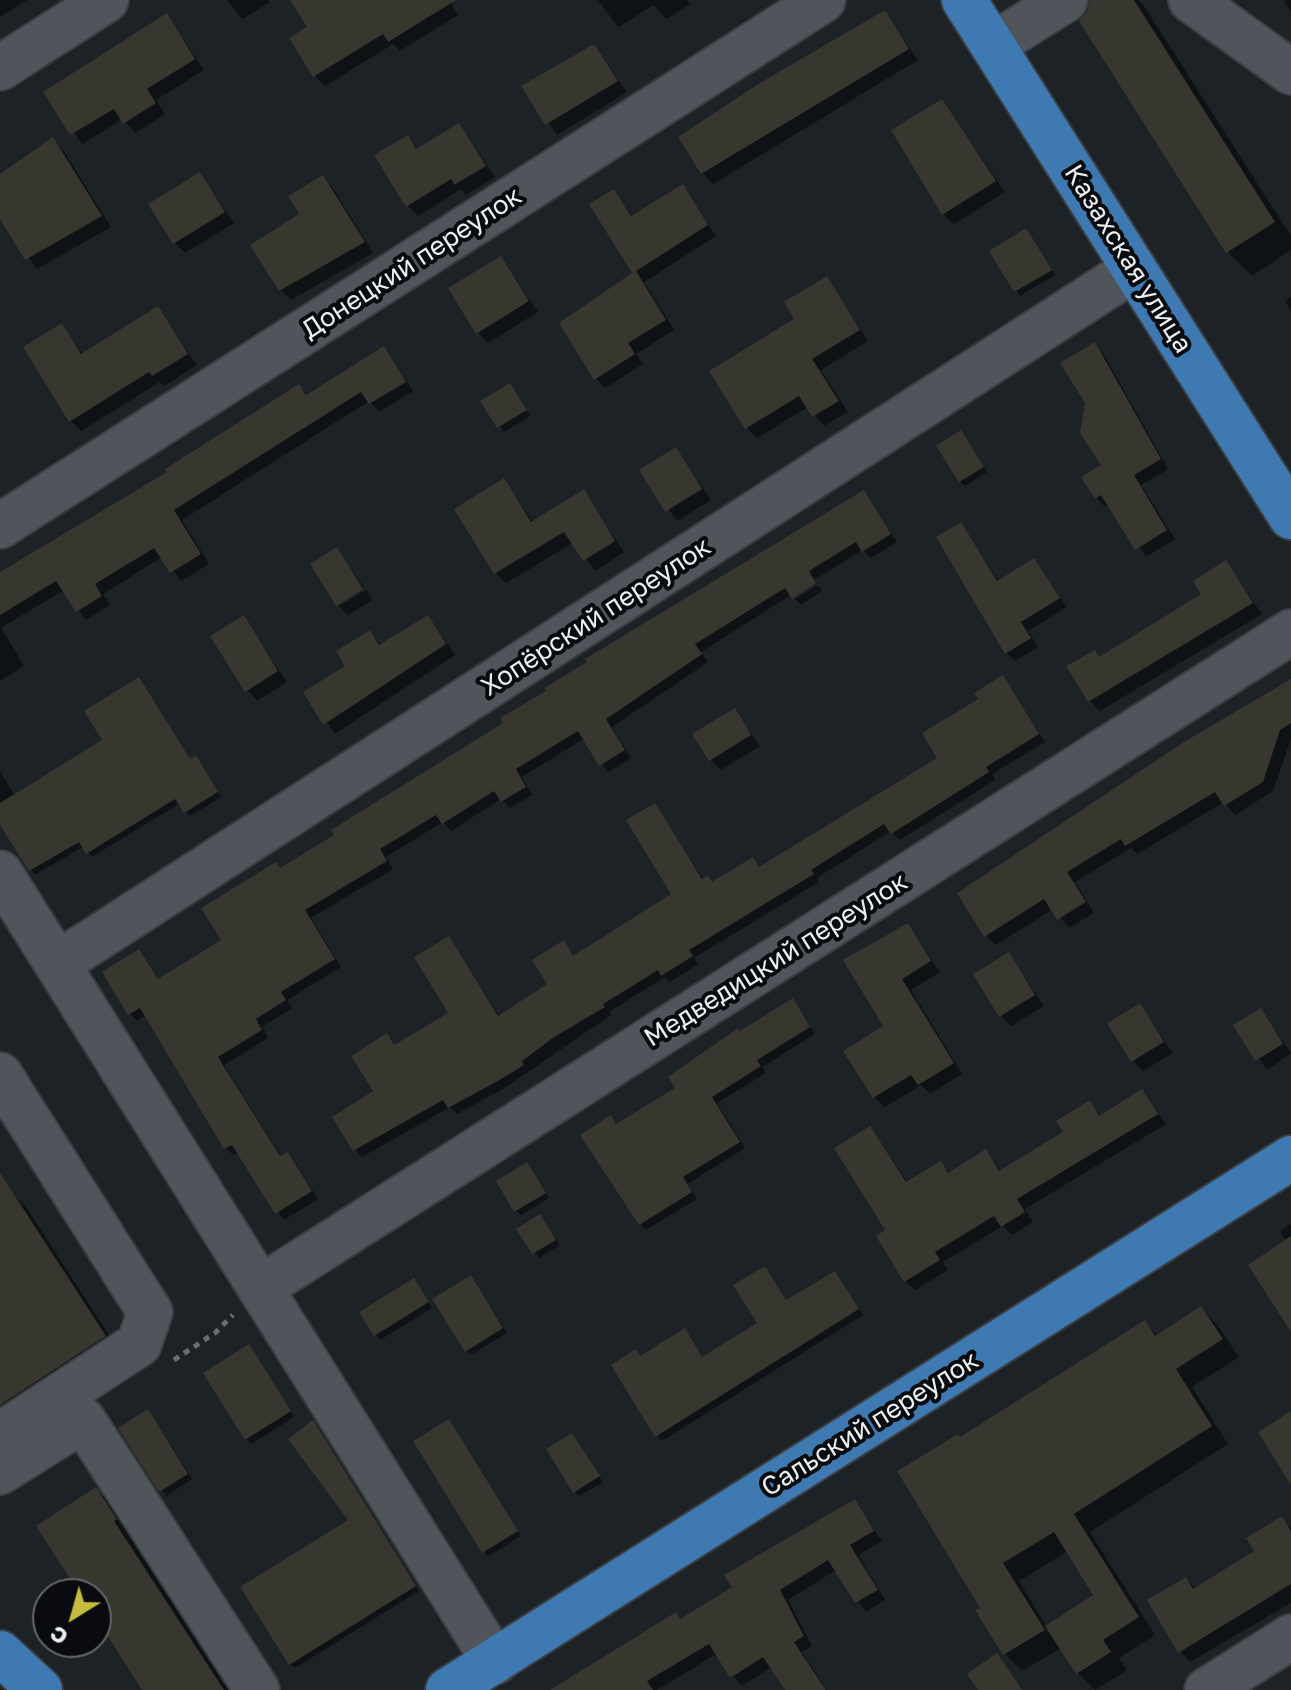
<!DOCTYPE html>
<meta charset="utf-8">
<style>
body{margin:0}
#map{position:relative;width:1291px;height:1690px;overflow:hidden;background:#1d2227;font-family:"Golos Text",sans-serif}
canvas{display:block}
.north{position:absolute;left:32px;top:1578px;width:80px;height:80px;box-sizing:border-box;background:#090b0e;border:2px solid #64666a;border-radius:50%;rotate:217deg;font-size:22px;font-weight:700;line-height:32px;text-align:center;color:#eceff3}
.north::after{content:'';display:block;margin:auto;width:28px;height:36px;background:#c5bc3d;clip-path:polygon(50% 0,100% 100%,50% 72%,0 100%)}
</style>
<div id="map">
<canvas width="1291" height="1690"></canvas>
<div class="north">С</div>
</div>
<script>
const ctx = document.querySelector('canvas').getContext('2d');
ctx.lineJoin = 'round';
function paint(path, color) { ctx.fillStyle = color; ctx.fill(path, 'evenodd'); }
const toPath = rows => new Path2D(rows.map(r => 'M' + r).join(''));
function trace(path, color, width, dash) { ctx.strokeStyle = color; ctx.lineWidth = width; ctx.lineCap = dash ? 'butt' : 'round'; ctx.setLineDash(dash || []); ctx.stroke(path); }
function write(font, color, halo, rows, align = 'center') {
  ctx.font = font + ' "Golos Text",sans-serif'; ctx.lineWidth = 8; ctx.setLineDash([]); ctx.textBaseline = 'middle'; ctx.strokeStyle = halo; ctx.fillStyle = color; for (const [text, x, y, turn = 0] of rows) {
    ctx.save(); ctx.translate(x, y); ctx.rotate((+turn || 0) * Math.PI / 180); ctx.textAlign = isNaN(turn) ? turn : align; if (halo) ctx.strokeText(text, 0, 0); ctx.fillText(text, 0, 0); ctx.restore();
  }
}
const shadow = toPath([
 [0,0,27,0,0,17],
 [227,0,268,0,270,2,242,19],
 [293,0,449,0,458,15,400,51,393,44,325,86,315,76,310,28],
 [598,0,687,0,690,4,666,19,654,5,618,27],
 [1092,0,1138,0,1144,6,1291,236,1291,250,1252,276,1228,252,1081,21,1089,12],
 [1291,0,1291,12,1284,1],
 [884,12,918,60,713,184,703,173,681,138],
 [167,15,204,70,156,100,165,114,135,133,123,119,82,144,46,93],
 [594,46,627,92,557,135,524,86],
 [942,101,1005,192,954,224,943,214],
 [459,125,495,177,466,195,461,189,418,216,407,205,407,137,419,150],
 [53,140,63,150,111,227,37,269,0,216,0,176],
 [200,174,234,223,185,253,175,243],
 [323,177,333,188,373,253,291,300,280,290,302,215],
 [682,187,716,236,644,282,674,330,636,354,643,364,605,388,595,378,635,274,614,191,633,217],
 [1026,230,1055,275,1020,296,991,252],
 [501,258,538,312,488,343,478,332],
 [826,278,868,341,821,370,848,412,824,426,808,407,757,438,747,428,797,319],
 [1291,297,1291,311,1285,301],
 [157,309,197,365,164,386,160,382,81,431,71,421,25,348,61,325,83,354],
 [1094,344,1103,353,1168,469,1141,485,1175,539,1146,557,1109,504,1105,507,1096,498,1103,465],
 [384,349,413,391,379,412,369,401,182,520,209,564,181,581,162,557,103,594,110,605,86,620,64,590,1,628,24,666,0,681,0,575,170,473,299,386,308,396],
 [510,386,530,416,504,432,483,402],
 [966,438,987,472,965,486,960,481],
 [676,450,711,500,677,521,642,471],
 [504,480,533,522,583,492,624,552,595,571,574,542,506,583,496,573],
 [864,492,897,542,871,558,862,550,701,652,708,662,612,727,631,758,608,772,585,738,522,777,532,795,510,808,501,799,451,831,443,822,386,857,393,869,311,918,341,967,287,1000,292,1008,262,1027,268,1038,224,1065,282,1158,287,1154,295,1162,318,1199,284,1220,239,1152,233,1155,226,1148,147,1015,137,1021,130,1014,139,952,160,981,224,941,282,870],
 [960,524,999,582,1034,560,1067,607,1028,631,1038,647,1015,661,1006,653],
 [336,549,364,587,337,603],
 [1226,563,1262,614,1100,711,1089,700,1094,652,1101,658,1204,594],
 [818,585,822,591,801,605,795,599],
 [366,590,372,600,348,615,339,606],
 [428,617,455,655,335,734,306,692,347,666,370,632,382,646],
 [243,618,287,682,257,701,247,690],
 [1002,678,1045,742,992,774,995,780,900,840,891,831,817,878,819,882,694,958,698,964,670,982,665,977,609,1012,611,1015,503,1089,457,1114,450,1107,362,1157,355,1150,335,1118,376,1092,387,1036,396,1046,450,1013,449,938,500,1017,550,985,563,943,575,957,674,895,654,805,704,880,713,883,753,860,761,868,940,759,980,700],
 [1291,681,1291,739,1273,791,1235,815,1224,802,1137,854,1131,848,1075,882,1094,913,1069,928,1053,909,996,945,986,936],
 [734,711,760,746,721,770,710,760],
 [196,758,221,797,190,816,180,803,92,857,84,846,35,875,0,821,0,771,15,796],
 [907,926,940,972,911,990,962,1074,930,1094,921,1085,885,1107,874,1097],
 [1009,955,1044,1006,1011,1026,1001,1016],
 [792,1001,815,1034,762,1067,766,1073,717,1103,745,1148,687,1184,697,1199,646,1230,640,1224,611,1118,618,1125,677,1088,740,1033],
 [1139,1005,1173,1053,1143,1071,1133,1061],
 [1261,1011,1291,1053,1267,1070,1236,1026],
 [1142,1091,1166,1124,1025,1209,1033,1222,1012,1235,1003,1226,943,1262,948,1270,915,1290,905,1281,888,1231,870,1128,908,1183,940,1163,950,1173,986,1152,1002,1172,1066,1132,1089,1103,1102,1117],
 [531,1169,549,1198,521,1215,516,1211],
 [10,1191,26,1207,120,1352,17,1420,0,1401,0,1197],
 [540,1216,560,1245,539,1258,519,1229],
 [1291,1224,1291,1323,1287,1242,1280,1231],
 [765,1268,788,1302,835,1273,863,1315,662,1441,657,1435,685,1331,704,1359,760,1324],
 [475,1282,507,1333,471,1355,466,1351],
 [418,1285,432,1308,380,1340,375,1335],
 [1201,1308,1218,1326,1239,1357,1192,1387,1228,1444,1090,1532,1155,1635,1119,1658,1127,1670,1095,1690,1078,1673,1061,1648,1022,1671,1005,1654,978,1611,982,1608,961,1439,1145,1323,1158,1336],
 [1068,1551,1096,1595,1047,1627,1019,1581],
 [253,1352,294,1417,251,1444,246,1439],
 [152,1416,192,1479,166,1496,121,1429],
 [313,1422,419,1591,295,1668,290,1664,351,1520],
 [453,1427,521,1536,488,1556,484,1552],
 [572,1435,603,1482,579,1496,575,1491],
 [96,1489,125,1518,232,1690,145,1690,96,1615,96,1594,83,1594],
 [854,1502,882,1541,858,1555,885,1600,866,1612,836,1570,788,1600,812,1646,802,1652,827,1690,787,1690,772,1667,741,1686,718,1653,657,1690,558,1690,675,1614,682,1621,735,1588],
 [1282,1519,1291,1528,1291,1603,1190,1662,1180,1651,1186,1579,1196,1589,1257,1551]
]);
const building = toPath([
 [290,0,456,0,388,42,383,34,313,77,289,38,307,27],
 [1090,0,1134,0,1275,222,1226,253,1079,21,1087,12],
 [885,10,909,49,701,174,678,137,760,83],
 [167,13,195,59,147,89,156,103,123,124,114,109,70,135,43,92],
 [594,44,618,81,545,125,521,86],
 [942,99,996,181,942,215,891,130],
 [459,123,486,166,454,185,451,179,406,207,374,155,408,135,416,149],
 [53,137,102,216,25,260,0,219,0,174],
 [200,172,225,212,173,244,148,204],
 [323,175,365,242,279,291,250,245,299,214,288,196],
 [683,184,708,225,636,271,666,320,628,343,635,354,594,380,559,323,632,273,589,204,614,189,631,216],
 [1026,228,1052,270,1014,292,989,251],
 [501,256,529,301,476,334,448,288],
 [827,276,860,330,812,359,839,401,812,417,799,396,745,429,709,371,794,319,784,302],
 [158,306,188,354,152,376,149,372,69,422,23,347,62,323,81,354],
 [1095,342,1161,459,1134,475,1167,530,1135,550,1101,495,1095,499,1081,477,1101,465,1080,433,1085,403,1060,363],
 [384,346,406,382,369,404,361,392,174,510,201,554,170,573,154,548,95,584,102,596,76,612,56,581,0,615,0,572,167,472,165,469,299,384,306,395],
 [510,383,527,410,497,428,480,401],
 [961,430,984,467,959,482,936,446],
 [676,447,702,489,665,512,639,470],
 [504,478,531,522,584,489,615,541,583,561,564,532,494,574,454,509],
 [864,490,891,534,862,552,856,542,809,571,816,583,792,599,785,588,695,644,702,654,606,719,625,750,599,766,578,731,516,769,526,787,501,802,494,791,442,824,436,815,380,849,387,861,305,910,335,959,281,992,286,1000,256,1019,262,1030,218,1057,280,1156,288,1152,312,1191,275,1214,232,1145,224,1149,140,1008,128,1015,102,972,139,949,158,979,221,940,201,908,276,862,280,868,334,835,331,830,503,723,500,718,546,691,544,688,587,662,585,659],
 [961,522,997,581,1034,558,1060,598,1021,622,1031,638,1005,654,936,537],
 [337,547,363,589,336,606,310,564],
 [1226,560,1253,603,1088,702,1066,666,1095,650,1099,657,1201,594,1193,581],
 [244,615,278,671,245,692,210,636],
 [428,615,446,644,323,725,303,692,345,666,336,651,370,630,379,645],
 [1003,675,1039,734,986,767,989,772,891,834,884,824,811,870,814,874,689,950,693,956,661,976,658,970,603,1004,605,1007,554,1037,522,1061,524,1065,496,1082,448,1108,443,1100,353,1151,332,1117,373,1091,351,1056,387,1033,394,1045,448,1013,414,957,449,936,498,1016,547,984,532,960,564,940,573,956,671,894,626,820,655,803,702,879,708,875,712,882,753,857,759,867,937,758,922,733,978,699,974,693],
 [139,677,190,759,196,755,218,792,184,813,175,799,86,854,79,842,29,871,0,825,0,803,102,740,84,711],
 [1291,679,1291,723,1280,730,1263,782,1224,806,1215,792,1125,846,1121,839,1067,872,1086,902,1057,920,1044,899,984,937,957,893,1184,742],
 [735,708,751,735,709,761,692,734],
 [908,923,931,961,902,979,954,1063,918,1085,911,1075,873,1098,843,1051,883,1026,843,960],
 [1009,952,1035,995,999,1017,973,974],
 [793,998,810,1027,757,1060,761,1066,712,1097,740,1142,683,1177,692,1192,639,1225,580,1135,611,1115,616,1124,675,1088,668,1077,738,1028,740,1031],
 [1140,1003,1164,1042,1131,1062,1107,1023],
 [1261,1008,1283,1044,1255,1061,1233,1025],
 [1142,1089,1158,1114,1017,1199,1025,1212,1001,1227,994,1216,935,1252,940,1260,904,1282,876,1236,885,1230,834,1148,870,1126,906,1182,941,1161,948,1173,986,1149,999,1171,1063,1132,1056,1121,1090,1100,1099,1116],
 [527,1162,546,1193,514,1212,496,1181],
 [0,1173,106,1336,0,1405],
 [540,1214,556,1240,532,1254,516,1229],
 [1291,1236,1291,1332,1248,1265],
 [765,1266,786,1300,835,1271,859,1309,655,1437,611,1365,636,1349,640,1356,685,1328,702,1357,757,1323,733,1285],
 [471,1275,503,1328,465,1352,432,1299],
 [414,1278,429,1302,374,1336,359,1312],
 [1201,1306,1223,1339,1176,1369,1212,1426,1074,1514,1139,1617,1103,1640,1111,1652,1076,1674,1045,1626,1093,1595,1054,1532,1003,1563,1045,1630,1003,1655,975,1610,980,1608,897,1471,958,1434,960,1437,1145,1320,1155,1336],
 [249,1344,291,1411,245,1440,203,1373],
 [148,1409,188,1474,159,1492,118,1428],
 [1291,1411,1291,1485,1258,1432],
 [449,1419,518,1531,482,1553,413,1441],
 [313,1420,416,1586,289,1665,240,1587,348,1520,288,1439],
 [572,1433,600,1476,573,1493,546,1449],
 [96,1487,117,1519,114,1521,224,1690,142,1690,96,1618,96,1594,80,1594,36,1526],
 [855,1499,874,1531,850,1545,878,1590,855,1603,828,1560,780,1590,804,1636,794,1642,826,1690,785,1690,763,1657,730,1678,709,1644,647,1681,653,1690,550,1690,676,1612,680,1619,732,1587,724,1575],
 [1282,1516,1291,1531,1291,1584,1178,1653,1147,1600,1186,1577,1193,1589,1254,1551,1246,1538],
 [997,1653,1022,1690,978,1690,967,1674]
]);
const path = toPath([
 [174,1360,215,1333,233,1315]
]);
const minor = toPath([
 [1191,0,1291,72],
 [993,45,1065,0],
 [0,68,106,0],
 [0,526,823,0],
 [0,873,495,1662],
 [57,964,1134,269],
 [0,1075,150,1312,139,1344,0,1435],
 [260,1288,1291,632],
 [0,1472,83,1420,257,1690],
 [1207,1690,1291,1637]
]);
const major = toPath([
 [964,0,1291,517],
 [0,1653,40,1690],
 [448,1690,1291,1158]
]);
const streetNames = [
 ["Казахская улица",1128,259,58],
 ["Донецкий переулок",412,263,-33],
 ["Хопёрский переулок",596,617,-33],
 ["Медведицкий переулок",776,960,-32],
 ["Сальский переулок",870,1424,-32]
];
paint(shadow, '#0007');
paint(building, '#373730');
trace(minor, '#3a3e42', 48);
trace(major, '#3a3e42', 48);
trace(path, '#6a6e73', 5, [6, 6]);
trace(minor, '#4f555a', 44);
trace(major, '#3e7ab1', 44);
write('26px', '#eceff3', '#090b0e', streetNames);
</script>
